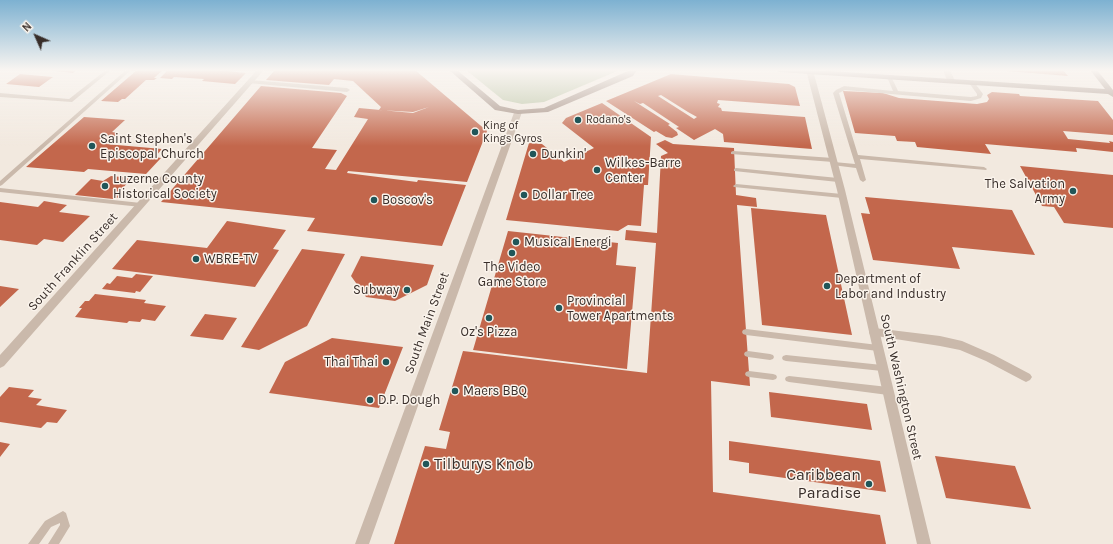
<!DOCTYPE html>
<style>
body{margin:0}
#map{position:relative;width:1113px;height:544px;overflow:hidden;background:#f2e9df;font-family:Karla,sans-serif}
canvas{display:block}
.north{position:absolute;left:16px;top:16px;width:40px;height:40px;-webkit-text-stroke:3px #faf3eb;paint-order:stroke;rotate:315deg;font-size:11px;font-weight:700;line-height:16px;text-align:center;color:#382e2a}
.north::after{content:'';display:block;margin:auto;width:14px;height:18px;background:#382e2a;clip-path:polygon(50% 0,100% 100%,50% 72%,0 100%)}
</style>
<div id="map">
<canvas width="1113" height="544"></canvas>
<div class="north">N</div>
</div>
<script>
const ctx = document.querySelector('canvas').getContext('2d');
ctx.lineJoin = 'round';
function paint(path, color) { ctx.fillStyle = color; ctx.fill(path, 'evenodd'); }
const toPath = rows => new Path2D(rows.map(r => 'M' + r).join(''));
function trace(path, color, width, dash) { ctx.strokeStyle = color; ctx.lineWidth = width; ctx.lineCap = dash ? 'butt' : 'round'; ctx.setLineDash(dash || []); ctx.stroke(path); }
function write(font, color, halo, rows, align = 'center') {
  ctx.font = font + ' Karla,sans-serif'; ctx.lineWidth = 3; ctx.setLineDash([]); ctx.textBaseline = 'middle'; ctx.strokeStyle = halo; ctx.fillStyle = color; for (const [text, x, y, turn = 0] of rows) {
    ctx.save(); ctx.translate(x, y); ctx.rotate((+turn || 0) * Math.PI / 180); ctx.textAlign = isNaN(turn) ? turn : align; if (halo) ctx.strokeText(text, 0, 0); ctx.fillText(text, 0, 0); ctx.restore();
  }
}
const green = toPath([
 [466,70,620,70,544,102,522,104,503,100]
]);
const building = toPath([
 [46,70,77,70,73,73],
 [137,70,163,70,154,78,157,78,154,80,146,80,125,99,122,99,118,102,101,101],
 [168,70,217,70,246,73,235,84,202,81,204,79,174,77,172,79,160,78],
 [275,70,415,70,487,131,467,182,348,171,347,173,417,182,418,180,466,185,442,246,307,231,315,218,161,202,261,86,341,93,347,96,312,148,337,150,325,169,336,170,368,119,354,117,359,108,413,113,429,107,413,112,379,110,381,107,353,81,334,79,329,85,266,80],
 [1006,70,1063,70,1068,76,1006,71],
 [20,74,53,77,39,87,6,84],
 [671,74,789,84,795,87,800,106,718,100,717,103,720,104,718,107,721,108,722,111,805,117,812,149,724,142,723,134,715,129,694,140,676,128,679,127,643,103,640,104,634,101,670,124,668,125,677,132,678,135,672,138,666,137,656,131,654,132,606,101],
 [661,95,688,112,697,117,694,119,658,96],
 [843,91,883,93,899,98,977,104,987,102,989,99,987,95,992,92,1019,94,1020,96,1098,101,1113,120,1113,135,1063,131,1068,139,1110,143,1109,141,1113,142,1113,152,1076,148,1077,152,985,144,991,154,917,147,915,142,897,141,895,136,855,133],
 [602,103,651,137,648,185,644,185,641,226,628,225,618,231,506,220,529,143,542,144,564,162,594,148,562,123,566,118],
 [84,117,125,120,112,132,118,133,106,144,162,149,155,157,161,158,146,174,88,169,84,172,26,167],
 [665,140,673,144,734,148,736,195,756,198,757,207,737,205,750,386,711,381,713,492,880,515,886,544,394,544,425,446,446,449,450,432,439,430,463,351,647,373,656,243,625,240,626,230,657,233,661,156,668,153,656,144],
 [1020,166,1113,175,1113,228,1064,223,1054,207,1042,206],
 [111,176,132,178,120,191,123,194,120,197,113,199,75,195,91,179,103,181],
 [865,197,1012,210,1035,255,952,247,960,269,873,260,861,213,870,214],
 [44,201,67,205,59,212,90,216,63,242,44,239,37,245,0,240,0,202,38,207],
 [751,208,826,215,852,335,762,325],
 [227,221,286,230,273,249,279,250,255,287,112,269,137,240,207,248],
 [508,231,618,243,616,265,636,267,627,369,473,350],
 [302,249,345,254,307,326,259,350,241,347],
 [361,256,434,265,427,285,395,301,366,297,351,276],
 [136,274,153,276,140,292,136,291,135,293,102,289,107,283,110,284,117,276,132,278],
 [0,286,19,289,0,307],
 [95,294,146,300,144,303,166,306,155,321,142,319,140,322,129,321,127,323,75,317,82,308,79,308,85,301,89,301],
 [205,314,237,318,223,340,190,336],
 [332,338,403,347,379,408,269,393,285,362],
 [9,387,34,390,28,397,42,399,36,405,67,410,57,423,47,422,41,428,0,422,0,397],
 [769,392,867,404,872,430,771,417],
 [729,441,880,461,886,492,749,473,749,463,729,460],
 [0,442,10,444,0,457],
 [935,456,1015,466,1031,509,946,498]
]);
const service = toPath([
 [106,70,111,70,72,102,0,97,0,93,69,99,106,70],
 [126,70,131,70,2,185,0,186,0,181,126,70],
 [887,76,891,76,898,91,971,97,977,96,977,94,969,83,972,81,974,82,983,94,981,98,971,101,845,90,839,93,858,155,984,167,987,169,986,170,860,159,866,180,863,182,860,180,856,168,832,165,832,163,834,162,855,164,833,93,836,90,844,86,893,91,887,77,887,76],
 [250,80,347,88,350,90,347,92,248,83,247,82,250,80],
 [733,151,833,158,836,160,833,162,731,154,731,152,733,151],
 [736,168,838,178,841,180,838,182,734,171,734,169,736,168],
 [736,184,842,194,845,196,842,198,734,187,733,186,736,184],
 [0,188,141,203,144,205,141,207,0,192,0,188],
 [746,329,878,345,881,346,882,348,881,350,878,351,746,335,743,334,742,332,743,330,746,329],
 [748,351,770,354,773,355,774,357,773,359,770,360,748,357,745,356,744,354,745,352,748,351],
 [786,355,882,365,885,366,886,368,885,370,882,371,786,361,783,360,782,358,783,356,786,355],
 [749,371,773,374,776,375,777,377,776,379,773,380,749,377,746,376,745,374,746,372,749,371],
 [789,376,888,387,891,388,892,391,891,394,888,395,789,382,786,381,785,379,786,377,789,376],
 [63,511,66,513,70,526,59,544,48,544,60,525,60,523,51,527,39,544,28,544,45,521,63,511]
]);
const minor = toPath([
 [257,70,264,70,4,366,0,368,0,355,257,70],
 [943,70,950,70,955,81,954,83,948,83,943,70],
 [874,328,940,336,962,341,994,355,1030,374,1032,377,1030,380,1026,382,1022,380,986,361,960,350,940,346,870,335,869,332,870,329,874,328]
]);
const tertiary = toPath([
 [806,70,813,70,845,190,931,544,917,544,837,190,806,70],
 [515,110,521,110,522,112,369,544,355,544,515,110]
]);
const secondary = toPath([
 [449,70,457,70,500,106,518,110,544,108,630,70,637,70,633,76,548,112,518,114,495,110,449,70],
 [776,70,814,70,1105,89,1090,70,1097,70,1113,90,1113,97,1108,94,779,72,776,70]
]);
const markers = [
 [578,120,4,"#205659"],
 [475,132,4,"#205659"],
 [92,146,4,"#205659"],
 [533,154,4,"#205659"],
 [597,170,4,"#205659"],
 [105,186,4,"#205659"],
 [1073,191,4,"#205659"],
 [524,195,4,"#205659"],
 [374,200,4,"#205659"],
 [516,242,4,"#205659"],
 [512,253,4,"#205659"],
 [196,259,4,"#205659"],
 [827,286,4,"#205659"],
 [407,290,4,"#205659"],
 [559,308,4,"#205659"],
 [489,318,4,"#205659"],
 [386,362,4,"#205659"],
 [455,391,4,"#205659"],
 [370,400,4,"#205659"],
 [426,464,4,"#205659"],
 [869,484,4,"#205659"]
];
const farPoinames = [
 ["Rodano's",586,120],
 ["King of",483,126],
 ["Kings Gyros",483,139]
];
const poiNames = [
 ["Saint Stephen's",100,139],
 ["Episcopal Church",100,154],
 ["Dunkin'",541,154],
 ["Wilkes-Barre",605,163],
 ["Center",605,178],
 ["Luzerne County",113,179],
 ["Historical Society",113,194],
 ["The Salvation",1065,184,"right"],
 ["Army",1065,199,"right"],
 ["Dollar Tree",532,195],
 ["Boscov's",382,200],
 ["Musical Energi",524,242],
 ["WBRE-TV",204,259],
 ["The Video",512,267,"center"],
 ["Game Store",512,282,"center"],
 ["Department of",835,279],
 ["Labor and Industry",835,294],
 ["Subway",399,290,"right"],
 ["Provincial",567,301],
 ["Tower Apartments",567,316],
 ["Oz's Pizza",489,332,"center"],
 ["Thai Thai",378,362,"right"],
 ["Maers BBQ",463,391],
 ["D.P. Dough",378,400]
];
const streetNames = [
 ["South Franklin Street",73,262,-48],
 ["South Main Street",427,323,-70],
 ["South Washington Street",901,387,77]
];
const nearPoinames = [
 ["Tilburys Knob",434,464],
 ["Caribbean",861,475,"right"],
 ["Paradise",861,493,"right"]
];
paint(green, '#b6c19f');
paint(building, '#c3674c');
paint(service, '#cab9ab');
paint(minor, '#cab9ab');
paint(tertiary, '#cab9ab');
paint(secondary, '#9e887c');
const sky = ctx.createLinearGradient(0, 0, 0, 146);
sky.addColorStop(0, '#7db1d1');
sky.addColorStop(0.48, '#f9f5f1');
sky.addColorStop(1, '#f9f5f100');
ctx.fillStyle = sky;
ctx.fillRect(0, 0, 1113, 146);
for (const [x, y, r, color] of markers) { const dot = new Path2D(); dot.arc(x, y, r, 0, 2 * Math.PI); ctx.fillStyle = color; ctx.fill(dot); trace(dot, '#faf3eb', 1.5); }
write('11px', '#382e2a', '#faf3eb', farPoinames, 'left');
write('13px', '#382e2a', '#faf3eb', poiNames, 'left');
write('13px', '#382e2a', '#faf3eb', streetNames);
write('16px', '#382e2a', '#faf3eb', nearPoinames, 'left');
</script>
